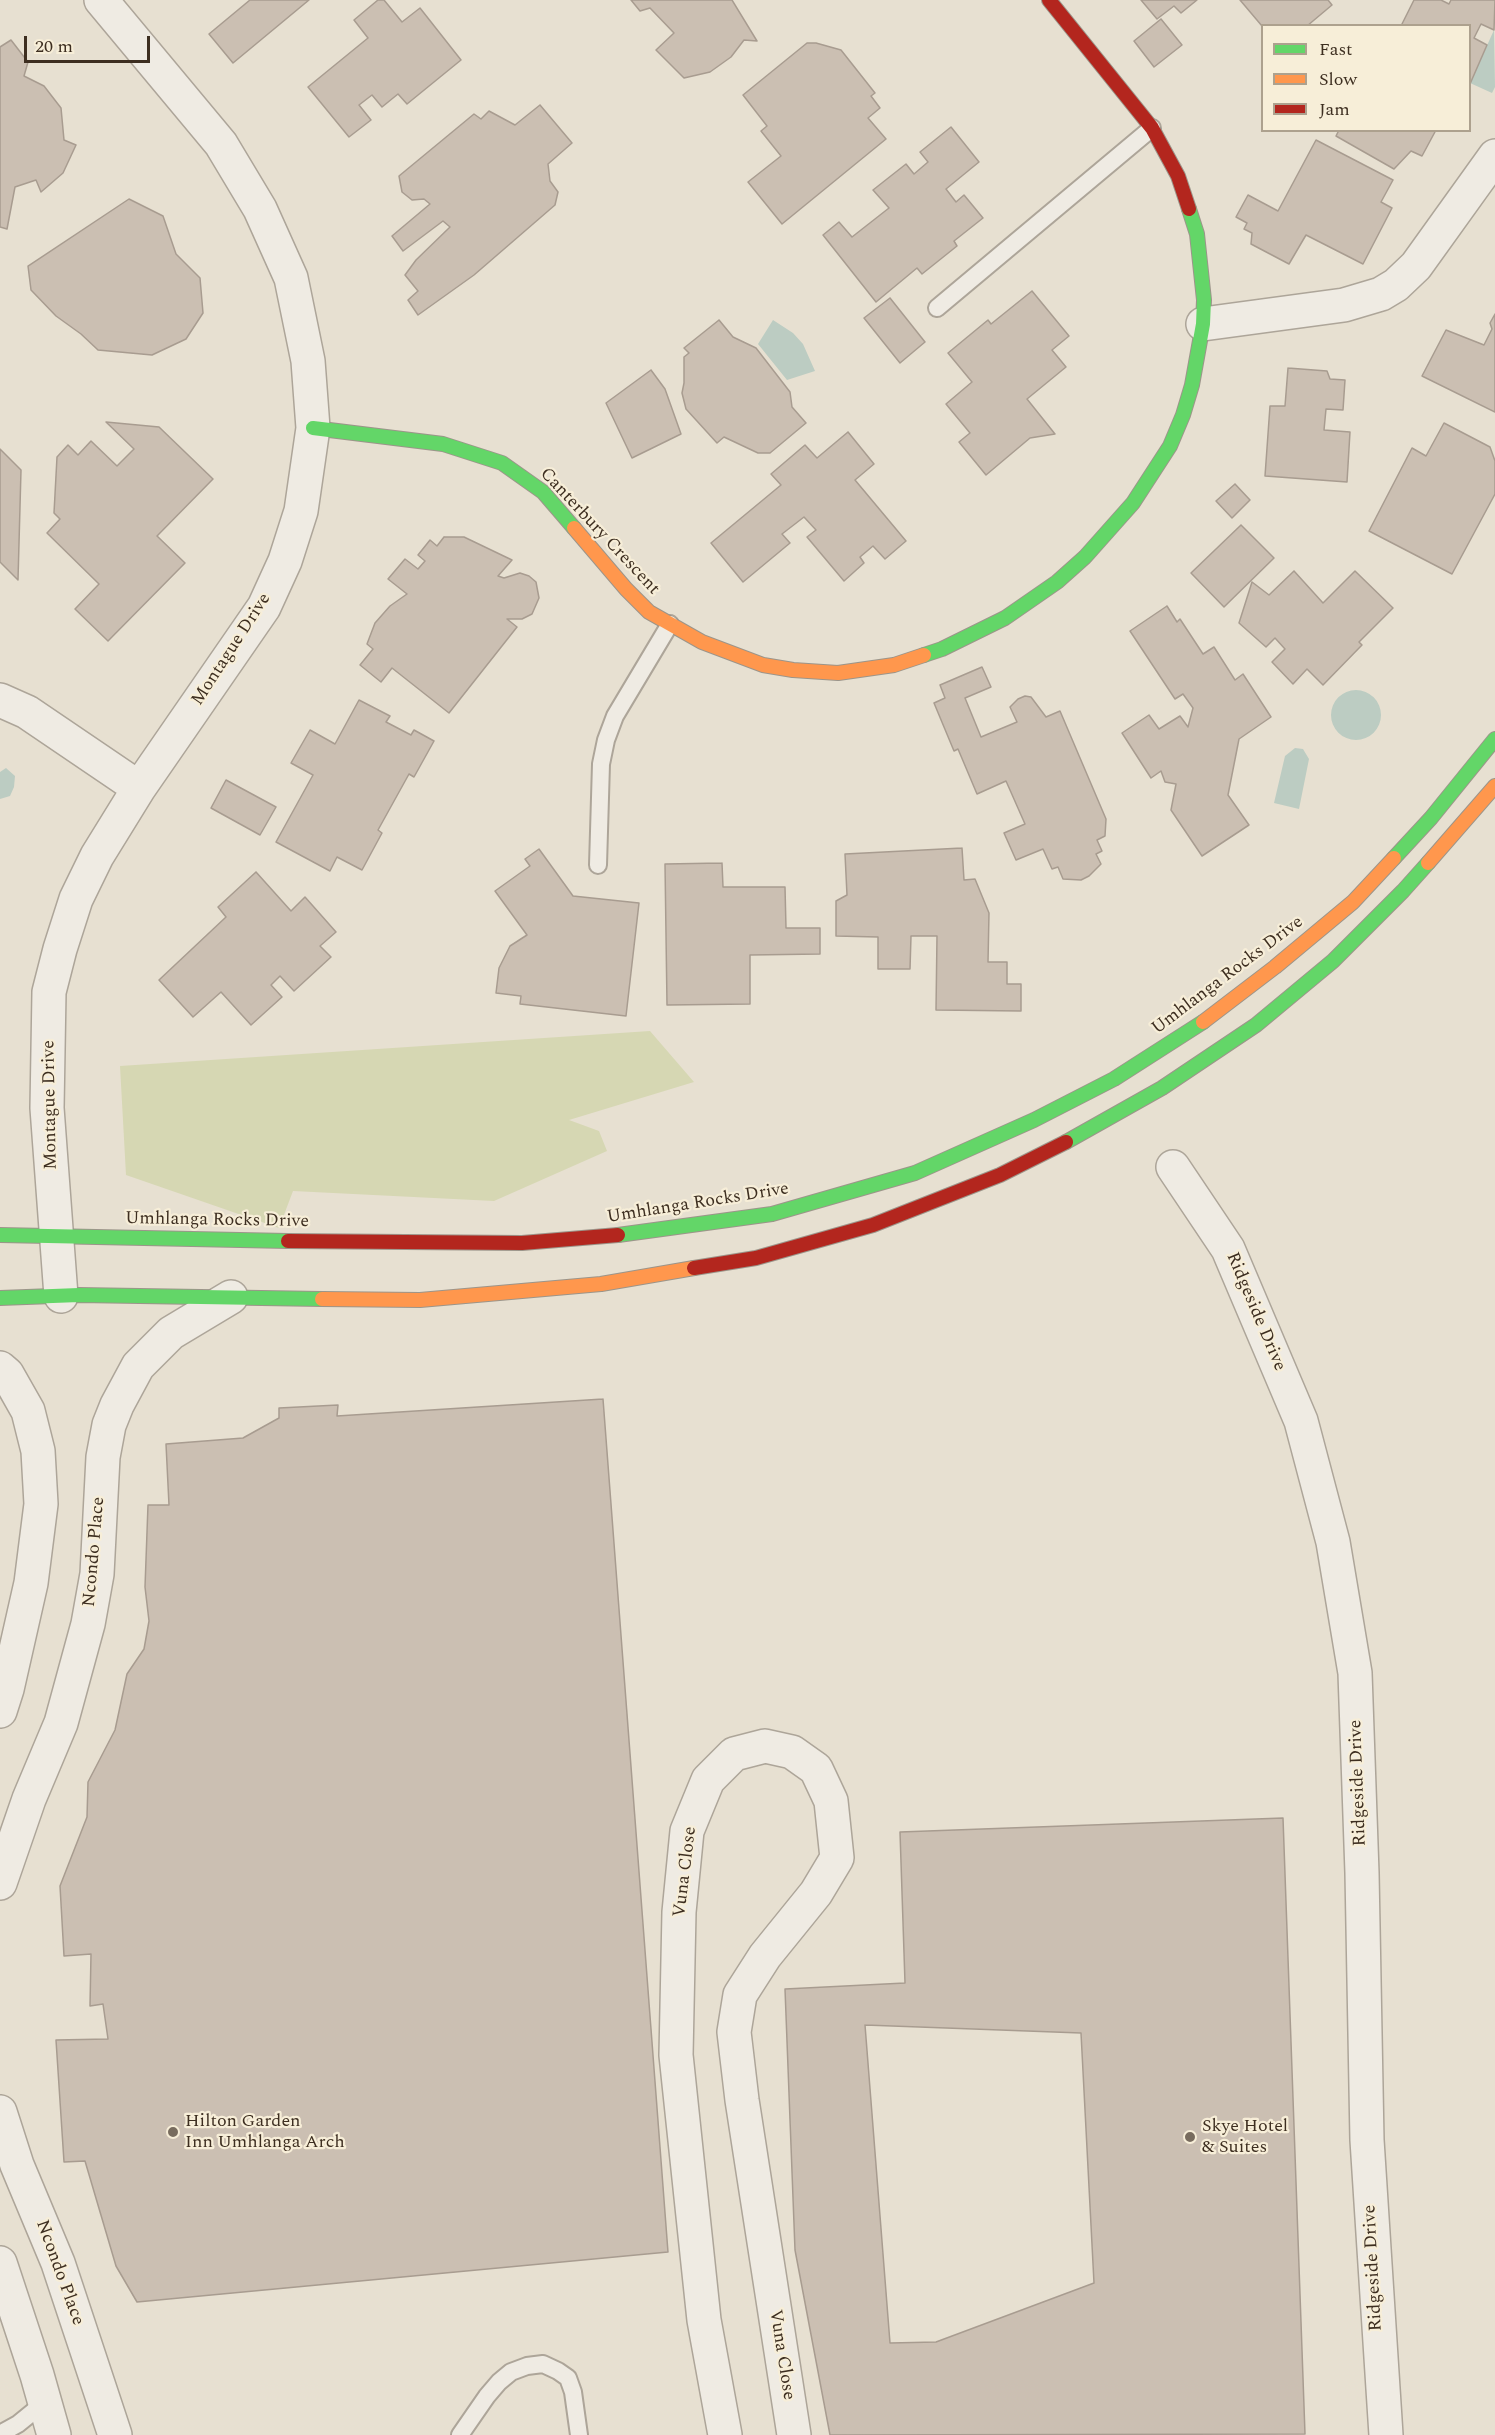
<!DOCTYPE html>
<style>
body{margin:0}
#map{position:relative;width:1495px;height:2435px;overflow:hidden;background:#e7e0d1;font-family:Spectral,serif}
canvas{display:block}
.legend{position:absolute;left:1261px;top:24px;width:210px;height:108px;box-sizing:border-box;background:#f7eed8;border:2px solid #ada18e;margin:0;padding:8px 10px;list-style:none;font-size:18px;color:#3d2e20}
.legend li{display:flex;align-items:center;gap:12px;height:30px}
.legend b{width:30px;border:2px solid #ada18e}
.scale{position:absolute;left:24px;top:36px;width:126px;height:27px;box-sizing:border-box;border:3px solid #3d2e20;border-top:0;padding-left:8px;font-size:18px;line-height:21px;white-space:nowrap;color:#3d2e20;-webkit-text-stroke:4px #f7eed8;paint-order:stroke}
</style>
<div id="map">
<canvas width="1495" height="2435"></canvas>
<ul class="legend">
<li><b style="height:8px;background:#63d668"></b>Fast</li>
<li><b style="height:8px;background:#ff974d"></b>Slow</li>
<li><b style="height:8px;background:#b3261e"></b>Jam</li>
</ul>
<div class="scale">20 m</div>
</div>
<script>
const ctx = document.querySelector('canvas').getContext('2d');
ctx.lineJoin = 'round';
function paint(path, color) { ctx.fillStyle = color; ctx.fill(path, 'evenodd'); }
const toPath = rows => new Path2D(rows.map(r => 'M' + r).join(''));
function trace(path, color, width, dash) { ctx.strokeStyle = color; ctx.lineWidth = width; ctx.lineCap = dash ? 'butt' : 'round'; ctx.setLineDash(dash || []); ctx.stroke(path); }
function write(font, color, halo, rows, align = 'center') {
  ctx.font = font + ' Spectral,serif'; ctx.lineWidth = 4.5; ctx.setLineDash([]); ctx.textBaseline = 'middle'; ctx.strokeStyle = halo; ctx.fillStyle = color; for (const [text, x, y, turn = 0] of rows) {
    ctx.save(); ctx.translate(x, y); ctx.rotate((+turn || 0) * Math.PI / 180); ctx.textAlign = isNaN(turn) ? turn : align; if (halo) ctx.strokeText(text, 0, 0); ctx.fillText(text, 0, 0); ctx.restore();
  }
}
const green = toPath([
 [650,1031,694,1082,569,1120,599,1131,607,1151,494,1201,293,1191,279,1228,126,1175,120,1066]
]);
const water = toPath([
 [1494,30,1495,87,1492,93,1470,83],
 [773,320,793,333,803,344,815,371,787,380,758,344],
 '1331 715a25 25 0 1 1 50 0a25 25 0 1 1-50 0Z',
 [1295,748,1303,749,1309,759,1299,809,1274,803,1285,756],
 [6,768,15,776,14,787,10,796,0,799,0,772]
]);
const building = toPath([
 [250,0,309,0,233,63,209,34,250,0],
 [378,0,384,0,402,22,420,8,461,60,407,104,398,94,382,107,372,95,359,105,371,120,349,137,308,87,368,38,354,20,378,0],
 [631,0,732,0,757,41,744,40,731,57,710,72,684,78,656,50,674,33,650,8,640,11,631,0],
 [1141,0,1197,0,1181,13,1174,6,1157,19,1141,0],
 [1240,0,1328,0,1332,5,1307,26,1262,26,1240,0],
 [1414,0,1441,0,1449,4,1451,0,1495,0,1494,30,1481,24,1474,38,1487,45,1470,84,1470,26,1401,26,1414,0],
 [1161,19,1182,45,1154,67,1134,41,1161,19],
 [11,40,28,62,24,76,44,86,61,108,64,140,76,145,63,173,41,192,36,180,15,187,7,229,0,227,0,47,11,40],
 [807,43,816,43,841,50,875,93,871,96,880,108,868,118,886,139,782,224,748,182,781,156,761,131,767,126,743,95,807,43],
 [540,105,572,143,548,164,550,181,558,192,555,205,474,275,418,315,408,300,418,291,405,275,416,260,450,227,443,221,403,251,392,236,430,204,424,199,412,200,402,192,399,176,474,114,481,119,489,111,515,125,540,105],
 [951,127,979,162,946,189,956,202,964,195,983,218,954,241,957,246,922,274,917,268,876,302,823,235,839,222,852,237,889,208,873,190,906,164,914,174,928,162,920,152,951,127],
 [1339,130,1436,130,1422,156,1411,151,1394,169,1336,136,1339,130],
 [1316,140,1393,180,1381,202,1392,208,1363,264,1306,235,1289,264,1251,244,1252,233,1244,229,1247,223,1236,217,1248,195,1278,211,1316,140],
 [129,199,163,216,176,254,200,278,203,313,186,339,152,355,98,350,81,334,56,316,31,290,28,266,129,199],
 [1032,291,1069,336,1052,350,1066,367,1027,399,1055,434,1030,438,986,475,959,442,970,433,946,404,972,382,948,353,988,320,991,324,1032,291],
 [890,298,925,342,900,363,864,318,890,298],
 [1495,314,1495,412,1422,376,1446,330,1484,345,1492,329,1490,323,1495,314],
 [719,320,733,337,756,348,790,392,792,407,806,423,770,453,758,453,724,437,717,443,686,409,682,393,684,383,684,357,689,353,684,348,719,320],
 [1288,368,1327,371,1330,379,1345,380,1343,410,1326,409,1324,430,1350,432,1347,482,1265,476,1270,406,1285,406,1288,368],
 [651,370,665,389,681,434,632,458,606,403,651,370],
 [106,422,159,427,213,479,157,536,185,563,108,641,75,609,99,584,47,533,60,519,54,513,57,457,68,445,78,455,91,441,117,466,134,449,106,422],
 [1444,423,1490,447,1495,461,1495,494,1452,574,1369,531,1412,448,1426,456,1444,423],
 [848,432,874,464,855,480,906,541,885,559,873,546,860,557,864,563,844,581,807,537,816,530,804,517,782,534,790,543,743,582,711,543,781,485,771,474,805,445,817,458,848,432],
 [0,449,21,470,18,580,0,562,0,449],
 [1235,484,1250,500,1232,518,1216,501,1235,484],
 [1241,525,1274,558,1224,607,1191,573,1241,525],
 [444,537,464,537,512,560,498,576,504,578,520,573,529,576,536,582,539,598,532,614,522,619,507,619,517,627,449,713,392,668,381,682,360,665,373,649,367,644,375,623,390,606,407,594,388,579,405,559,418,569,425,561,418,555,430,540,437,546,444,537],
 [1294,571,1323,603,1355,571,1393,608,1359,642,1362,645,1323,685,1307,669,1293,684,1272,662,1285,649,1275,638,1266,647,1239,623,1252,582,1269,595,1294,571],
 [1167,606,1177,622,1180,619,1203,654,1214,647,1235,680,1243,674,1271,717,1239,739,1228,795,1249,825,1202,856,1171,810,1176,784,1165,782,1161,771,1151,778,1122,733,1149,715,1159,729,1180,716,1188,727,1193,708,1183,694,1175,699,1130,631,1167,606],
 [982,667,991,687,965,698,981,737,1017,722,1010,707,1018,699,1025,696,1031,697,1046,717,1060,711,1106,819,1105,836,1097,840,1102,851,1096,854,1101,864,1089,876,1081,880,1063,879,1058,867,1052,869,1043,849,1016,860,1004,833,1025,824,1006,781,977,794,958,749,954,751,934,703,945,698,940,685,982,667],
 [359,700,390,716,386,722,411,735,414,730,434,741,414,777,409,774,378,830,382,833,362,870,337,857,330,871,276,842,313,775,291,763,310,730,335,744,359,700],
 [226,780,276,807,260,835,211,808,226,780],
 [962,848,964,880,975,879,989,913,988,962,1007,962,1007,984,1021,984,1021,1011,936,1010,937,936,911,936,910,969,878,969,878,937,836,936,836,901,847,895,845,854,962,848],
 [539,849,573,896,639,903,626,1016,520,1004,521,996,496,993,499,968,510,946,527,935,495,891,530,866,525,859,539,849],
 [722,863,723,887,785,887,786,928,820,928,820,954,750,955,750,1004,667,1005,665,864,722,863],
 [256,872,291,911,305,897,336,932,320,946,331,957,294,991,280,976,271,985,282,997,251,1025,221,992,193,1017,159,980,226,917,218,907,256,872],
 [603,1399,668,2252,137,2302,116,2266,85,2161,64,2162,56,2040,108,2039,103,2004,90,2006,91,1954,64,1956,60,1886,87,1817,88,1782,115,1730,127,1674,144,1649,149,1621,145,1587,148,1505,169,1505,166,1444,243,1438,279,1418,279,1408,338,1405,337,1416,603,1399],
 [1283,1818,1305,2434,830,2435,795,2250,785,1989,905,1983,900,1832,1283,1818],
 [865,2025,1081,2033,1094,2283,936,2342,890,2343,865,2025]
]);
const lane = toPath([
 [937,308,1152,128],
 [598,865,601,764,606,740,615,716,670,624],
 [0,2434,18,2424,45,2402],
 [460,2435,487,2396,499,2382,511,2372,527,2366,543,2364,558,2371,568,2378,573,2392,579,2435]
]);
const street = toPath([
 [1203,324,1344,305,1381,294,1396,285,1416,266,1495,156],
 [0,700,27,712,139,788],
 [1173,1167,1228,1249,1301,1421,1333,1542,1355,1673,1362,1873,1367,2140,1386,2435],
 [61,1296,47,1108,49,992,60,949,76,899,97,856,139,788,264,607,285,561,301,511,313,428,308,361,291,278,260,209,221,144,101,0],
 [0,1368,7,1374,28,1411,38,1451,41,1504,31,1583,7,1689,0,1711],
 [0,1883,29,1799,61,1723,88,1624,97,1574,103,1457,109,1425,117,1405,138,1366,171,1333,231,1297],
 [0,2112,17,2165,58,2263,115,2435],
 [0,2263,37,2375,54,2435],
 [725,2435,704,2320,676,2055,679,1912,687,1831,708,1780,734,1754,765,1746,792,1752,816,1769,831,1801,837,1858,816,1893,765,1956,740,1995,734,2032,742,2100,794,2435]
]);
const fast = toPath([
 [313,428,443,444,502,463,543,492,574,528],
 [924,655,942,649,1005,618,1057,582,1085,557,1133,503,1170,446,1183,415,1192,385,1203,324,1204,300,1197,234,1189,209],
 [1394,858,1431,818,1495,739],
 [1066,1142,1162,1088,1256,1025,1333,961,1403,891,1428,863],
 [0,1235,288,1241],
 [618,1235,772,1214,915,1173,1034,1120,1114,1079,1203,1022],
 [0,1298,79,1295,322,1299]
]);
const slow = toPath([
 [574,528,626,589,649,612,702,642,763,665,793,670,838,673,894,665,924,655],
 [1428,863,1495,786],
 [1203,1022,1275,967,1353,902,1394,858],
 [322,1299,420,1300,601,1284,694,1268]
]);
const jam = toPath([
 [1049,0,1152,128,1178,176,1189,209],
 [288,1241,522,1243,618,1235],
 [694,1268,756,1258,873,1225,1000,1175,1066,1142]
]);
const markers = [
 [173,2132,6,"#786c5e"],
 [1190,2137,6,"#786c5e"]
];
const streetNames = [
 ["Canterbury Crescent",599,532,47],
 ["Montague Drive",232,650,-57],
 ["Umhlanga Rocks Drive",1228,976,-37],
 ["Montague Drive",51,1105,-91],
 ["Umhlanga Rocks Drive",698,1204,-9],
 ["Umhlanga Rocks Drive",217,1221,1],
 ["Ridgeside Drive",1255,1312,67],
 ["Ncondo Place",95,1552,-85],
 ["Ridgeside Drive",1359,1783,-92],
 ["Vuna Close",686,1872,-83],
 ["Ridgeside Drive",1374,2268,-93],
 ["Ncondo Place",59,2273,70],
 ["Vuna Close",781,2355,81]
];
const poiNames = [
 ["Hilton Garden",185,2122],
 ["Inn Umhlanga Arch",185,2143],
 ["Skye Hotel",1202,2127],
 ["& Suites",1202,2148]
];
paint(green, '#d6d7b3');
paint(water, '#bcccc2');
paint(building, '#cbbfb2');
trace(building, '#a89c90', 1.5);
trace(lane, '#ada599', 20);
trace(street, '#ada599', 36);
trace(fast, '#9c958a', 16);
trace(slow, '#9c958a', 16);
trace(jam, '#9c958a', 16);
trace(lane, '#efebe3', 16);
trace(street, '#efebe3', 33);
trace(fast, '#63d668', 14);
trace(slow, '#ff974d', 14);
trace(jam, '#b3261e', 14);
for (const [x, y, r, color] of markers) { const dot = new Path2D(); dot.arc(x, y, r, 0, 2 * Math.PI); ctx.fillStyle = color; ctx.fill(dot); trace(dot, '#f7eed8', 2); }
write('18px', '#3d2e20', '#f7eed8', streetNames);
write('18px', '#3d2e20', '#f7eed8', poiNames, 'left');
</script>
